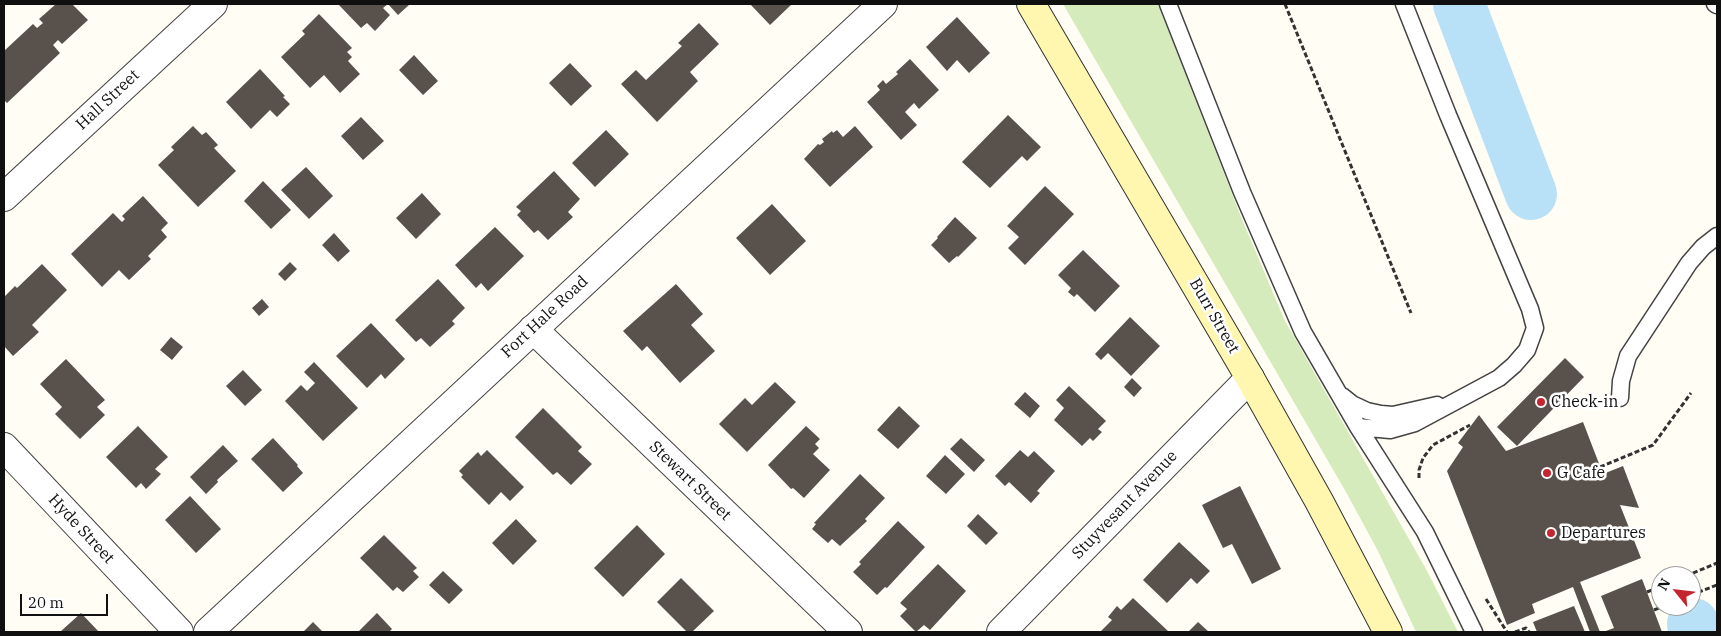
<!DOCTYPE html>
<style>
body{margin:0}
#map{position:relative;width:1721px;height:636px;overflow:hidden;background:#fffdf4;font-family:"IBM Plex Serif",serif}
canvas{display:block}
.frame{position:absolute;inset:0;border:5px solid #101010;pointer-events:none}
.north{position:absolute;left:1651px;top:566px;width:50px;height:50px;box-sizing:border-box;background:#fff;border:1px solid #9f9f9f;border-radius:50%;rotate:299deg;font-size:14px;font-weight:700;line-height:20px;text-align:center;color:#101010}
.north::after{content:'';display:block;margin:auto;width:18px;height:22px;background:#c4252e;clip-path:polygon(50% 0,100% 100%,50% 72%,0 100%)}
.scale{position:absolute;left:20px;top:594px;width:88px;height:22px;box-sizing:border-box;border:2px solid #101010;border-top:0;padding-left:6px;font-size:15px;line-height:18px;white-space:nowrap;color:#101010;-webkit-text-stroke:4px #fff;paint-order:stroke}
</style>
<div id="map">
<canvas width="1721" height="636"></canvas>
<div class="frame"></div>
<div class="north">N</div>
<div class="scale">20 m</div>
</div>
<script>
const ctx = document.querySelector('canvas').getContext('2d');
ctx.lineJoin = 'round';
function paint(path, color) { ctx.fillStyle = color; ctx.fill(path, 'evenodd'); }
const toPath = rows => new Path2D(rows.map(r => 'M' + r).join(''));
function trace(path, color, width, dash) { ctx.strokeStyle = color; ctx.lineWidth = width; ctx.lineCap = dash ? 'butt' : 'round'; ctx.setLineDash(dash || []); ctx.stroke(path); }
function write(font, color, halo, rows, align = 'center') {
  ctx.font = font + ' "IBM Plex Serif",serif'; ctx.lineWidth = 5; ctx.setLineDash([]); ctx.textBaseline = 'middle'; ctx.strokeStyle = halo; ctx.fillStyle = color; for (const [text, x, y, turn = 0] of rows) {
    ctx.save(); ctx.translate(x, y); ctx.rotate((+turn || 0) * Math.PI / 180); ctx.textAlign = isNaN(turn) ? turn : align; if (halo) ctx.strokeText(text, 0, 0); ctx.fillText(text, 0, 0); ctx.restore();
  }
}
const green = toPath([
 [1063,4,1158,4,1241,217,1285,321,1426,569,1458,632,1416,632,1378,551,1346,492]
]);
const river = toPath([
 [1459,4,1531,194],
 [1693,624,1696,632]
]);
const building = toPath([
 [56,4,72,4,88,20,62,44,58,40,53,45,60,53,7,103,4,100,4,51,33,24,37,28,43,23,39,19],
 [338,4,410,4,398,15,388,4,383,8,390,15,375,31,367,23,361,28],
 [750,4,792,4,770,25],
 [319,14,352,48,347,52,352,57,348,61,360,74,340,93,324,75,310,88,281,57,305,34,302,31],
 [957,17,990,53,969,73,957,60,947,71,926,47],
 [699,23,719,44,690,72,698,81,657,122,621,84,636,70,646,80,682,46,678,43],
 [414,55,438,81,423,95,399,70],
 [910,59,939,90,919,109,914,103,905,112,917,125,901,140,867,102,880,90,877,86,883,80,886,84,898,74,896,72],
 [570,63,592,86,571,106,549,83],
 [260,69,285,96,283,97,290,104,277,117,270,110,251,129,226,102],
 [1008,115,1041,147,1027,161,1022,156,990,188,962,162],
 [361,117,384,141,363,160,341,136],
 [193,126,202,135,206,132,218,145,214,148,236,171,198,207,158,165,174,150,171,147],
 [855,126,873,147,830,187,804,159,818,144,820,145,824,142,822,139,832,131,833,133,837,130,843,137],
 [606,130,629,154,595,187,572,163],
 [306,167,333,196,309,219,281,190],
 [554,171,580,199,568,212,573,217,548,240,538,230,534,233,517,215,521,211,516,207],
 [263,181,291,210,271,229,244,201],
 [1045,186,1074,214,1025,265,1008,248,1019,237,1007,226],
 [422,193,441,214,416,239,396,218],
 [143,196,168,223,161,230,167,237,148,256,151,259,129,280,119,270,102,287,71,254,113,213,122,222,125,219,122,216],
 [772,204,806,241,770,275,736,238],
 [955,217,977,238,958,257,957,256,949,263,931,245,938,238,937,237],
 [495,227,524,256,488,291,481,283,476,288,455,265],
 [334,233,350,251,338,262,322,245],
 [1083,250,1120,286,1095,312,1077,294,1074,297,1068,292,1071,288,1058,275],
 [290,262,297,269,285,281,278,274],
 [42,264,67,290,32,325,39,332,13,356,4,346,4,297,15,286,17,288],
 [438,279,465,308,452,321,455,324,430,347,421,338,416,342,395,320],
 [676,284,703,314,691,325,715,351,680,383,647,346,642,351,623,331],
 [262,299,269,307,259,316,252,308],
 [1130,317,1160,346,1131,376,1108,353,1101,360,1095,354],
 [371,323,405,359,385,379,381,374,367,388,336,356],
 [171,337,183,347,172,360,160,350],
 [1565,358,1584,377,1517,446,1497,427],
 [66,359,105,400,97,407,105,415,80,439,55,414,62,407,40,384],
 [314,362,358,408,323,441,285,401,301,385,307,391,315,383,304,372],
 [243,370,262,390,245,406,226,386],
 [1132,378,1142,388,1134,397,1124,387],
 [775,382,796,402,747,452,719,424,745,398,752,405],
 [1069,386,1106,421,1098,429,1102,432,1093,441,1090,438,1082,446,1054,420,1064,408,1056,400],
 [1025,392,1040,406,1030,418,1014,404],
 [899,406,920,426,898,449,877,430],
 [543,408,582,447,578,451,592,464,571,485,557,472,553,475,515,437],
 [1479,415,1506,451,1583,422,1603,474,1623,466,1639,508,1620,505,1641,558,1580,582,1600,632,1590,632,1573,587,1532,604,1535,613,1507,625,1447,471,1463,447,1458,443],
 [138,426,168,457,155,469,161,474,146,489,141,483,136,488,106,457],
 [806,426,820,439,815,444,819,448,813,454,830,470,804,498,793,488,791,489,768,465],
 [273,438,298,465,297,466,303,473,283,492,251,459],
 [961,438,985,460,974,472,950,449],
 [223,445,238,461,217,480,218,482,206,494,190,477],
 [487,450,524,487,510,501,501,492,489,505,461,477,463,475,459,471,478,452,481,456],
 [1020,450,1028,457,1034,451,1055,471,1037,491,1040,493,1031,503,1009,482,1005,486,995,476],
 [945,455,965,474,946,494,926,476],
 [860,474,885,498,865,519,867,521,840,546,832,539,828,543,812,529,816,524,814,523],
 [1240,486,1281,569,1252,584,1232,544,1223,548,1202,505],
 [190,496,221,529,196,553,165,520],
 [978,514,998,533,986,545,967,526],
 [516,519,537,541,513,565,492,543],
 [898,521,925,547,887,588,885,587,877,595,853,572,861,564,859,562],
 [637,525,665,554,623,597,594,568],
 [384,535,417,568,413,571,419,577,403,592,397,587,393,591,360,558],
 [1179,542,1210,571,1197,584,1191,578,1167,603,1143,580],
 [938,564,966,591,930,630,924,625,916,632,900,616,907,609,900,603],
 [443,571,463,590,449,604,429,585],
 [681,578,714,611,692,632,687,632,657,602],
 [1642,579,1662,632,1603,632,1614,628,1601,596],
 [1133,598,1168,631,1166,632,1100,632,1112,620,1108,617,1117,606,1121,610],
 [1574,606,1585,632,1537,632,1533,622],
 [81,613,99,632,60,632],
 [377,613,392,629,389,632,358,632],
 [313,622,323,632,303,632],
 [1198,622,1209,632,1188,632]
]);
const path = toPath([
 [1285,4,1411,313],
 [1600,467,1653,445,1691,393],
 [1419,478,1419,470,1423,458,1433,445,1470,425],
 [1686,576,1717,563],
 [1647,592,1661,586],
 [1691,595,1717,585],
 [1486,599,1507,632],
 [1654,610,1664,606],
 [1515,632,1526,628,1529,632]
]);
const service = toPath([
 [1168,4,1242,192,1303,332,1358,427,1425,532,1474,632],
 [1715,4,1717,5],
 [1342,396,1352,404,1367,411,1381,414,1393,415,1437,405],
 [1620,398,1621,381,1628,356,1689,263,1703,247,1717,236],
 [1358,427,1390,430,1415,423,1499,378,1514,365,1527,350,1535,328,1530,309,1448,115,1404,4]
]);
const minor = toPath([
 [4,197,213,4],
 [533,329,848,632],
 [4,447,179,632],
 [1001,632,1250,378]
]);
const tertiary = toPath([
 [208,632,883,4]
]);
const secondary = toPath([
 [1031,4,1250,378,1319,501,1388,632]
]);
const markers = [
 [1541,402,5,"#c4252e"],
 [1547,473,5,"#c4252e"],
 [1551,533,5,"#c4252e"]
];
const streetNames = [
 ["Hall Street",108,100,-43],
 ["Burr Street",1214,316,60],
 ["Fort Hale Road",545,317,-43],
 ["Stewart Street",690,481,44],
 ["Stuyvesant Avenue",1125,505,-46],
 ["Hyde Street",81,529,47]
];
const poiNames = [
 ["Check-in",1551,402],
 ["G Cafe",1557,473],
 ["Departures",1561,533]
];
paint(green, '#d5ebbc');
trace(river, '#b8e0f7', 52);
paint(building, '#59514c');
trace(service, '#434343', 19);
trace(minor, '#434343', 30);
trace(tertiary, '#434343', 30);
trace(secondary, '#323232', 30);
trace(path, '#323232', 3, [5, 2.5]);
trace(service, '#fff', 16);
trace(minor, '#fff', 28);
trace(tertiary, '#fff', 28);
trace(secondary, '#fff6af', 28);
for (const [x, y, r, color] of markers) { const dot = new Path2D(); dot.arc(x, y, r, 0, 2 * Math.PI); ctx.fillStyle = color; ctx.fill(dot); trace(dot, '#fff', 2); }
write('16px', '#101010', '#fff', streetNames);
write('16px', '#101010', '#fff', poiNames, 'left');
</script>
